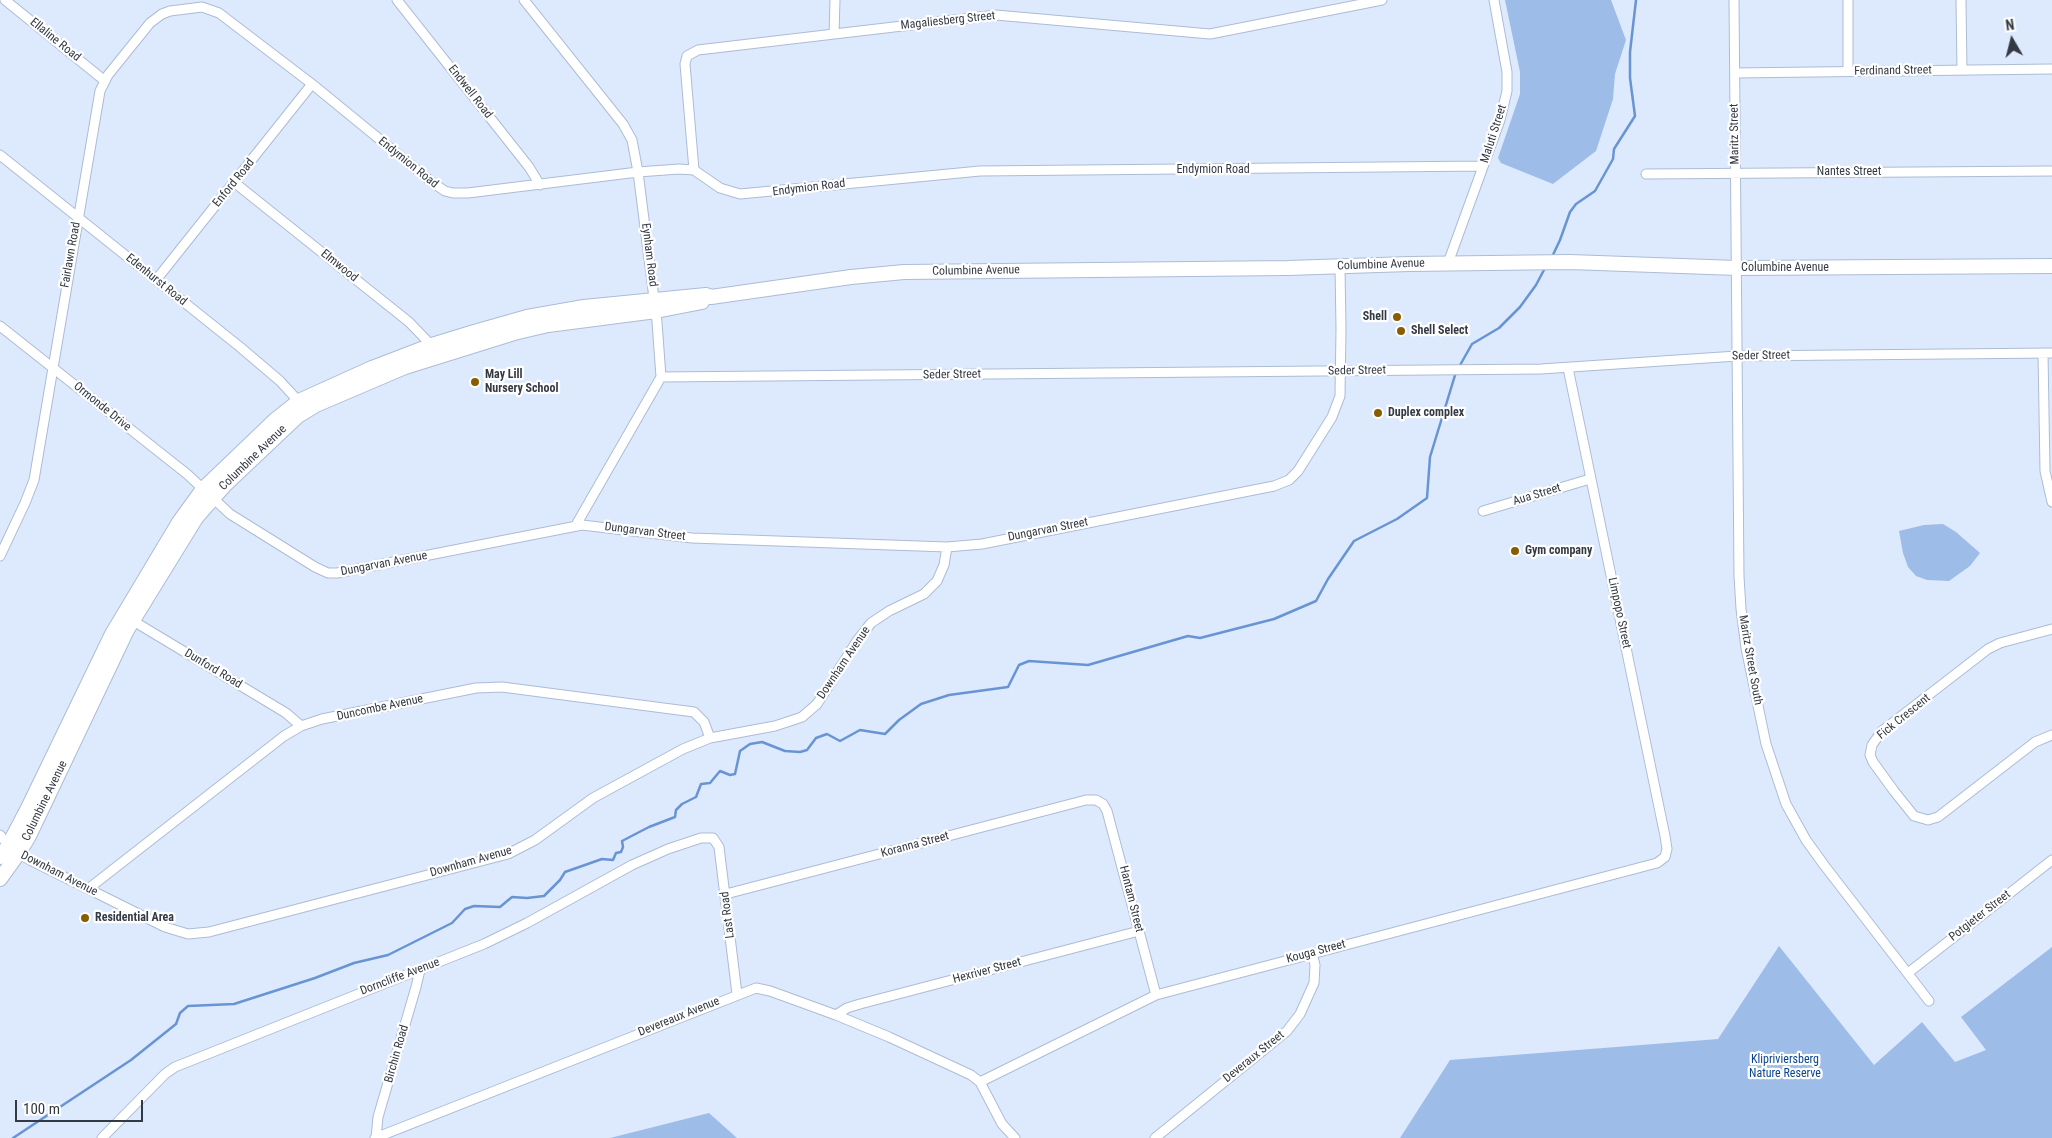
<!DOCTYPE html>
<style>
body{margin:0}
#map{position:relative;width:2052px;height:1138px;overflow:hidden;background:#ddeafe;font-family:"Roboto Condensed",sans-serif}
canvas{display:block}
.north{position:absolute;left:1987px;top:15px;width:50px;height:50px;-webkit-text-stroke:4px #fff;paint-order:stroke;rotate:352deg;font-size:14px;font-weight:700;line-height:20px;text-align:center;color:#343a44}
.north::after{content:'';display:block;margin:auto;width:18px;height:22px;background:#343a44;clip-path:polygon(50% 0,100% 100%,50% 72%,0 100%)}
.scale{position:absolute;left:15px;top:1100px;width:128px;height:22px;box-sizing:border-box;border:2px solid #343a44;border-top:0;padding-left:6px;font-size:15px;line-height:18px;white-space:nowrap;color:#343a44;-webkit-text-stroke:4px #fff;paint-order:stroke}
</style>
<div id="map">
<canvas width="2052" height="1138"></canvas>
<div class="north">N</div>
<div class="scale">100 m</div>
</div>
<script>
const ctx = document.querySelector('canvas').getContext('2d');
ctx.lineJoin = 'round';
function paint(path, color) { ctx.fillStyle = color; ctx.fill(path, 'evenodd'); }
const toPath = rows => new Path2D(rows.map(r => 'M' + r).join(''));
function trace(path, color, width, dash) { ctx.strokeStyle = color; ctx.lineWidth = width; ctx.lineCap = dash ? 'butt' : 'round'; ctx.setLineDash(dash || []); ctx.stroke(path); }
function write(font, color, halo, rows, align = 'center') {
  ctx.font = font + ' "Roboto Condensed",sans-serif'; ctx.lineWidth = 4.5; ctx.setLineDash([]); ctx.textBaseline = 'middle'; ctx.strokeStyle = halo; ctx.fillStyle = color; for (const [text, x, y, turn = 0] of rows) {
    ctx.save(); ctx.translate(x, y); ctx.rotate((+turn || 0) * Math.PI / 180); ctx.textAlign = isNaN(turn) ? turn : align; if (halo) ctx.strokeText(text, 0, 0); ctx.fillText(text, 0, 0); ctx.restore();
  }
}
const green = toPath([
 [1505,0,1611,0,1626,40,1615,74,1613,99,1596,151,1553,184,1501,163,1498,158,1520,94,1520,72],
 [1943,524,1956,532,1980,553,1970,566,1949,581,1927,580,1916,576,1908,567,1903,553,1899,531,1924,525],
 [1779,946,1874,1065,1922,1022,1955,1062,1986,1050,1961,1017,2052,947,2052,1138,1400,1138,1450,1060,1718,1039],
 [709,1113,737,1138,610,1138]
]);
const stream = toPath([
 [1552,257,1560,240,1570,212,1576,204,1595,191,1613,159,1614,149,1635,116,1630,78,1630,52,1636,0],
 [1459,367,1472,344,1499,328,1520,307,1536,285,1545,268],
 [13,1138,131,1060,176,1024,180,1013,188,1006,234,1004,315,978,354,963,388,955,452,923,465,909,474,906,500,907,512,897,527,898,544,896,560,880,565,872,602,859,613,860,616,853,621,852,623,847,622,841,649,827,675,817,676,810,682,804,696,797,701,784,710,783,720,771,730,775,735,774,740,751,750,744,762,742,785,751,800,752,807,750,816,738,827,734,840,741,860,730,885,734,899,720,921,704,949,695,1008,687,1019,665,1029,661,1088,665,1188,636,1200,638,1274,619,1316,601,1328,579,1354,541,1397,519,1427,498,1430,457,1456,372]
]);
const minor = toPath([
 [5,0,105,81],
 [397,0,529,167,540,185],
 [524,0,623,124,632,140,638,172,657,322,661,377,576,525],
 [1734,0,1739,576,1741,609,1746,648,1766,744,1786,804,1806,840,1824,865,1929,1001],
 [1848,0,1848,71],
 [1961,0,1962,70],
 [834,34,835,0],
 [1735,73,2052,69],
 [0,155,240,347,280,381,302,405],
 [694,170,685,64,687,56,698,50,996,15,1210,34,1382,0],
 [1646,174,2052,171],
 [235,183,409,322,434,348],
 [1448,263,1500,120,1507,91,1507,72,1494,0],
 [156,280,312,84],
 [0,326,187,474,230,514,315,567,328,573,337,573,582,525,692,538,947,547,982,544,1274,486,1289,480,1298,471,1332,417,1340,396,1341,329,1340,267],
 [2043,353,2045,471,2052,502],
 [661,377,1541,369,1737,356,2052,353],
 [1483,511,1590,479],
 [0,556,25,503,34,480,100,91,108,75,150,23,162,14,170,11,202,7,219,13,312,84,433,183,445,191,453,193,468,193,638,172,679,169,694,170,720,188,740,194,980,171,1483,166],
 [130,619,286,713,301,726],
 [2052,629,2000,643,1988,649,1882,731,1872,745,1870,755,1873,762,1894,791,1914,816,1928,820,1938,817,2035,742,2052,735],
 [0,835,13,851,30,860,165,927,188,934,209,932,508,854,535,840,593,798,683,749,710,738,775,726,802,717,817,704,857,641,871,623,889,611,924,594,937,581,944,565,947,547],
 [88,889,284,736,301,726,322,719,476,688,502,687,694,712,704,722,710,738],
 [726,894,1086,800,1096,800,1103,804,1107,811,1156,995],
 [1908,973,2052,860],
 [836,1015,847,1008,860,1004,1139,931],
 [980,1082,1156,995,1657,863,1665,857,1667,849,1665,836,1568,368],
 [102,1138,165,1074,175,1067,484,944,527,923,632,865,668,849,701,838,713,838,719,847,737,994],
 [375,1138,756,988,770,991,836,1015,889,1037,971,1075,980,1082,1002,1124,1015,1138],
 [376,1138,378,1117,416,987,420,970],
 [1155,1138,1287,1031,1300,1014,1314,983,1315,965,1312,953]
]);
const secondary = toPath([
 [0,857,8,846,28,808,112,634,179,522,203,489,275,420,299,401,372,368,432,345,471,333,527,317,584,307,706,295,711,297,851,277,904,272,1288,268,1409,264,1570,262,1737,268,2052,266],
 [0,879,18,854,29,836,127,630,196,518,225,485,298,416,316,405,405,367,514,333,548,325,656,311,702,302]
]);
const markers = [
 [1397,317,5,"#885d00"],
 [1401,331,5,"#885d00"],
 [475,382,5,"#885d00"],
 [1378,413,5,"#885d00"],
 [1515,551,5,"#885d00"],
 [85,918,5,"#885d00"]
];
const streetNames = [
 ["Magaliesberg Street",948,21,-6],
 ["Ellaline Road",55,40,39],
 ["Ferdinand Street",1893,71,-1],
 ["Endwell Road",470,92,52],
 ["Maluti Street",1494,134,-72],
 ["Maritz Street",1735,134,-91],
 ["Endymion Road",408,163,39],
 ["Endymion Road",1213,170],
 ["Nantes Street",1849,172],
 ["Enford Road",234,183,-51],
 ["Endymion Road",809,188,-7],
 ["Fairlawn Road",71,255,-80],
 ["Eynham Road",649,255,83],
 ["Columbine Avenue",1381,265,-2],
 ["Elmwood",339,266,39],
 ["Columbine Avenue",1785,268],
 ["Columbine Avenue",976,271,-1],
 ["Edenhurst Road",156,280,39],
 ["Seder Street",1761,356,-1],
 ["Seder Street",1357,371,-1],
 ["Seder Street",952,375,-1],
 ["Ormonde Drive",102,407,39],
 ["Columbine Avenue",253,458,-44],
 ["Aua Street",1537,495,-17],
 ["Dungarvan Street",1048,530,-11],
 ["Dungarvan Street",645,532,7],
 ["Dungarvan Avenue",384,564,-11],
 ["Limpopo Street",1619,613,78],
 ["Maritz Street South",1750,660,80],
 ["Downham Avenue",844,663,-56],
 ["Dunford Road",213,669,31],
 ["Duncombe Avenue",380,708,-12],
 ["Fick Crescent",1904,717,-39],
 ["Columbine Avenue",45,801,-64],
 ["Koranna Street",915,845,-15],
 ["Downham Avenue",471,862,-16],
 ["Downham Avenue",59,874,27],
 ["Hantam Street",1131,899,76],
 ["Last Road",728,915,-97],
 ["Potgieter Street",1980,916,-38],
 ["Kouga Street",1316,952,-15],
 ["Hexriver Street",987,971,-15],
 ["Dorncliffe Avenue",400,977,-21],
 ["Devereaux Avenue",679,1017,-22],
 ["Birchin Road",397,1054,-74],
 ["Deveraux Street",1254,1057,-39]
];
const poiNames = [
 ["Shell",1387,317,"right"],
 ["Shell Select",1411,331],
 ["May Lill",485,375],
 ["Nursery School",485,389],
 ["Duplex complex",1388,413],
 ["Gym company",1525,551],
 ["Residential Area",95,918]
];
const parkNames = [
 ["Klipriviersberg",1785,1060],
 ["Nature Reserve",1785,1074]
];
paint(green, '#9ebce8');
trace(stream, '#6994d4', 2.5);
trace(minor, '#acbcd4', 11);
trace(secondary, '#acbcd4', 16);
trace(minor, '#fff', 9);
trace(secondary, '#fff', 14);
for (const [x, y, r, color] of markers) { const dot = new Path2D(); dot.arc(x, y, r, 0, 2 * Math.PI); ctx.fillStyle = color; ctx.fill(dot); trace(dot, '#fff', 2); }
write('12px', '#343a44', '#fff', streetNames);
write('bold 12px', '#343a44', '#fff', poiNames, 'left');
write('12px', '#09448f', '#fff', parkNames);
</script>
